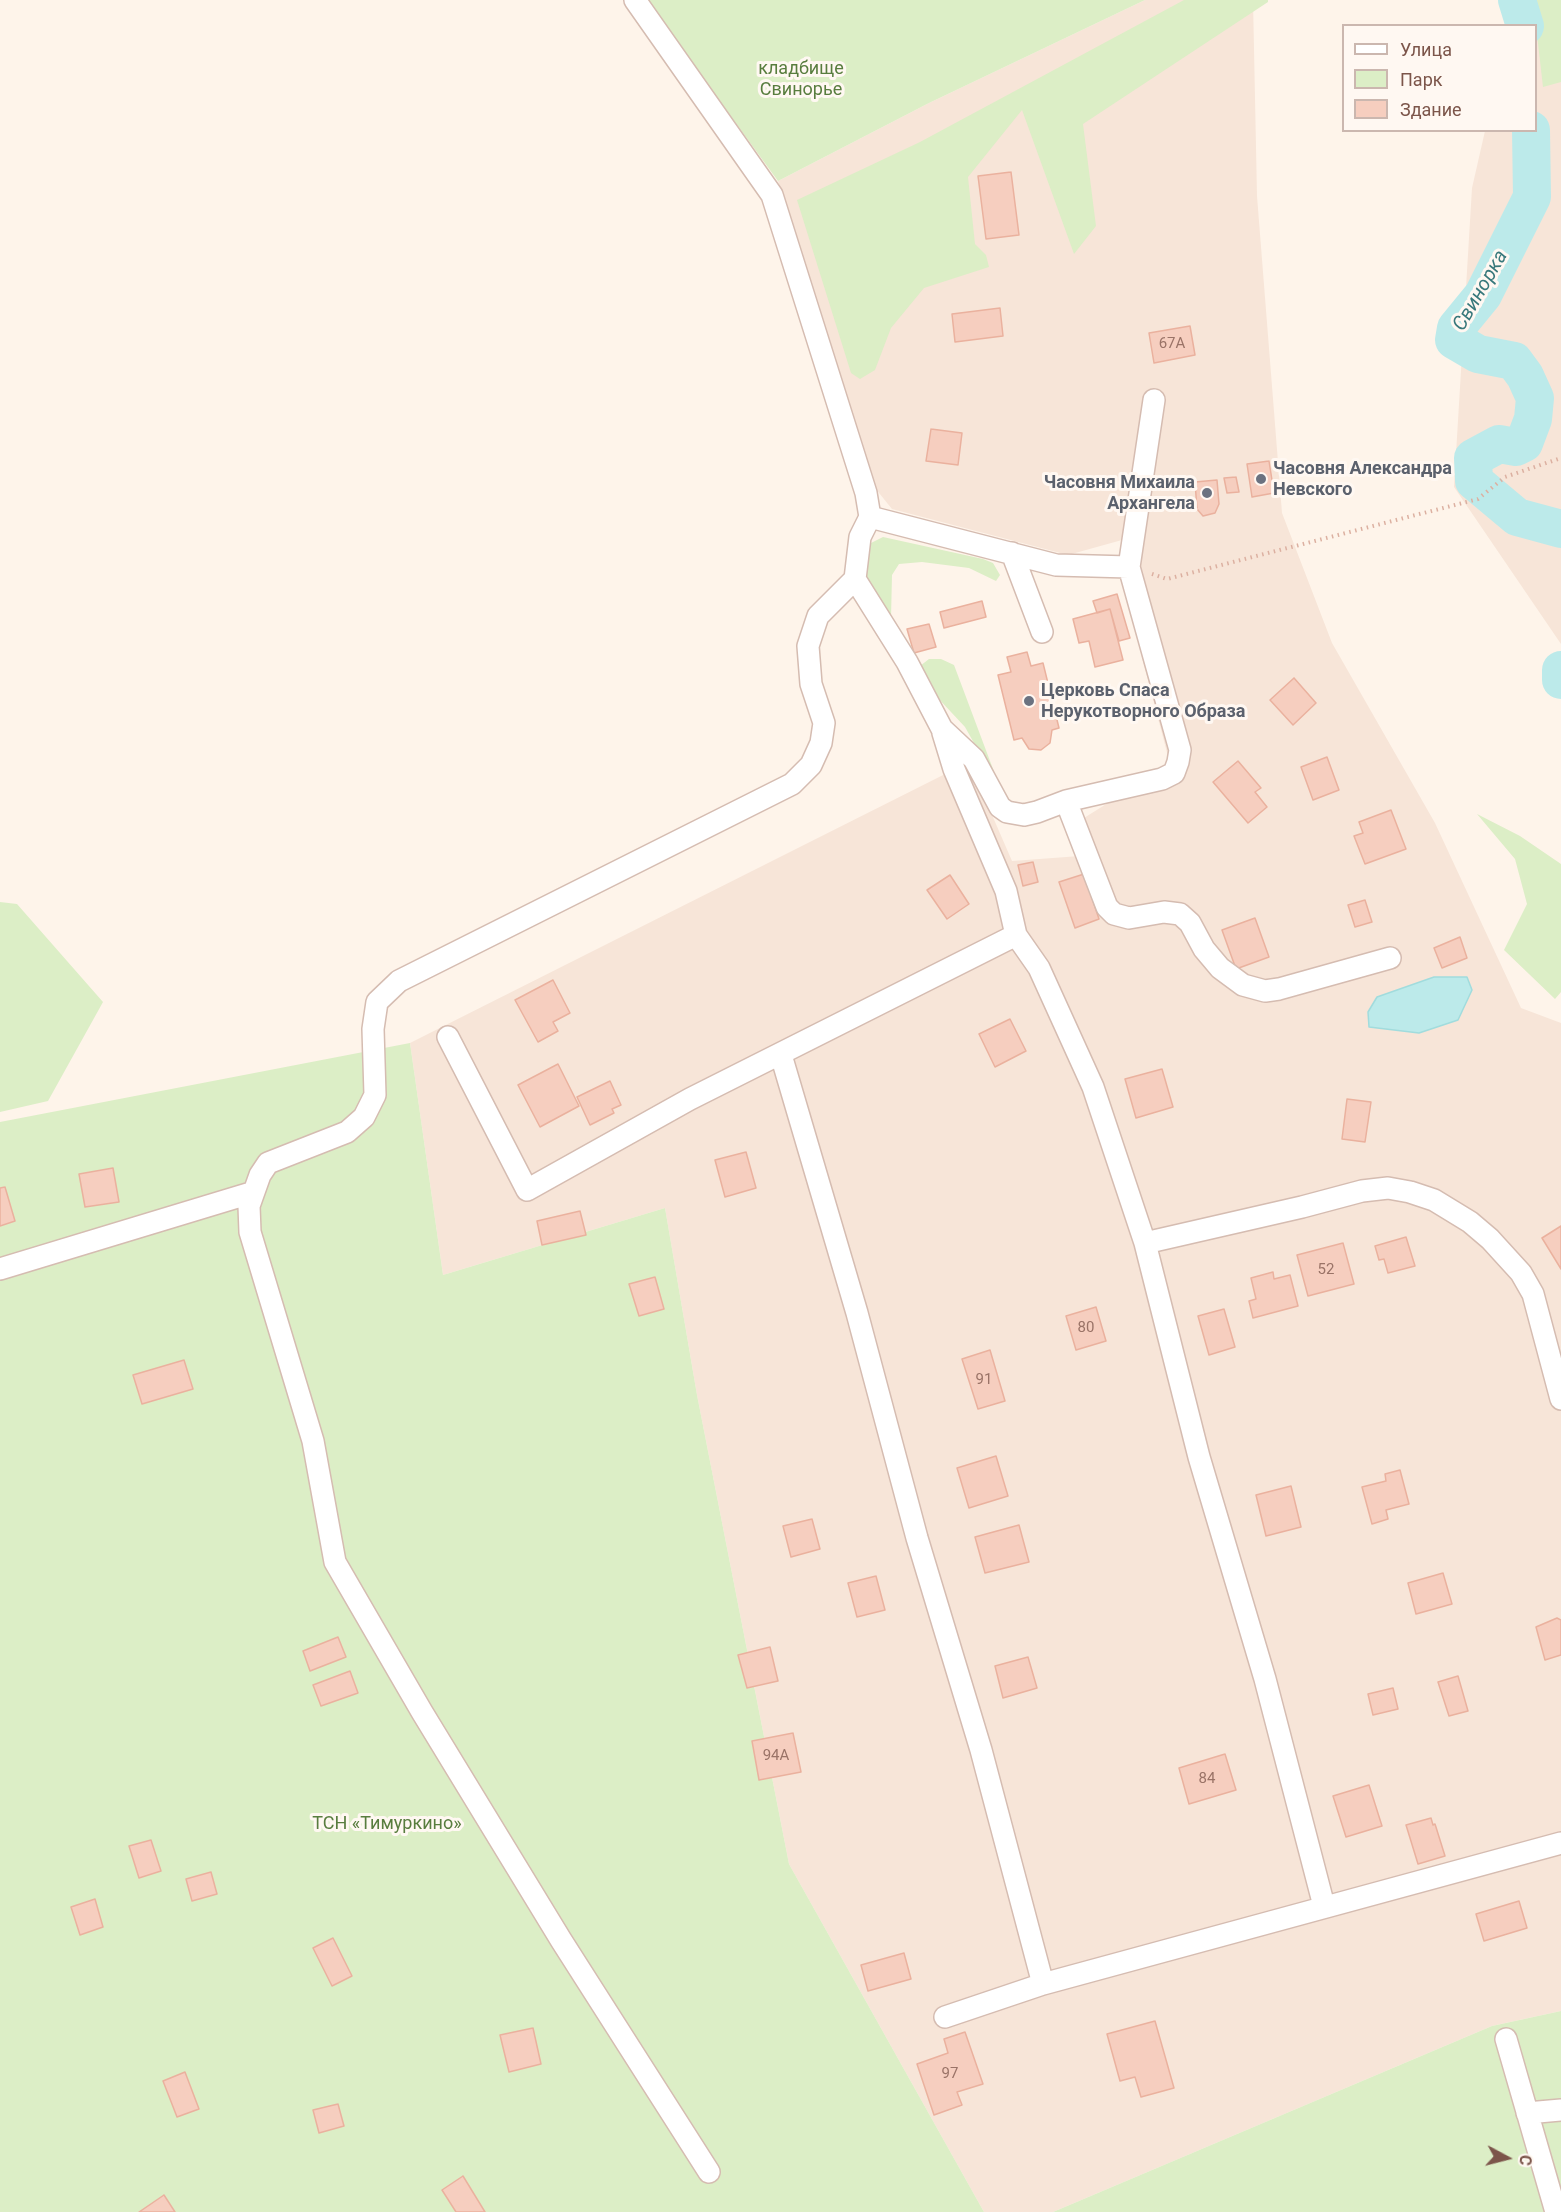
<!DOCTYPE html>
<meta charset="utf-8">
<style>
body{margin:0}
#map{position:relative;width:1561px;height:2212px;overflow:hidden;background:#fef4ea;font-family:Roboto,sans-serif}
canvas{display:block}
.legend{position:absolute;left:1342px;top:24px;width:195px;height:108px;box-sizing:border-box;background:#fff8f2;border:2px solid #cbb7af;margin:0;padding:8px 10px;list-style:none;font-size:18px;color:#7c554a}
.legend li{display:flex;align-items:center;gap:12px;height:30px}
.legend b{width:30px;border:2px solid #cbb7af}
.north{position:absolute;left:1477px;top:2128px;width:60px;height:60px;-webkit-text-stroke:4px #fff8f2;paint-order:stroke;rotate:97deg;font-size:16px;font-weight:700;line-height:24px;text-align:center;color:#7c554a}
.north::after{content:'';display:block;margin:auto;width:21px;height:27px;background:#7c554a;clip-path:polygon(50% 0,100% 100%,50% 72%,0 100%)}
</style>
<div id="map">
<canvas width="1561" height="2212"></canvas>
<ul class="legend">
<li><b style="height:8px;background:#fff"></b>Улица</li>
<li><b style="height:16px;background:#dceec6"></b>Парк</li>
<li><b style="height:16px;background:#f6cebf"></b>Здание</li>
</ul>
<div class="north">С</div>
</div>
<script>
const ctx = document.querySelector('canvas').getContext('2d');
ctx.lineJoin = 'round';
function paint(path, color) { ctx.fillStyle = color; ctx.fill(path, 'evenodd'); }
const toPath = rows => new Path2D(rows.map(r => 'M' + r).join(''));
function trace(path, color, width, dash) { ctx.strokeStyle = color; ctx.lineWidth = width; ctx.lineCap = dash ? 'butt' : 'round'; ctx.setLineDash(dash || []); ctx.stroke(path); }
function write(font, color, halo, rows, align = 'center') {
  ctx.font = font + ' Roboto,sans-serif'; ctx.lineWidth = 6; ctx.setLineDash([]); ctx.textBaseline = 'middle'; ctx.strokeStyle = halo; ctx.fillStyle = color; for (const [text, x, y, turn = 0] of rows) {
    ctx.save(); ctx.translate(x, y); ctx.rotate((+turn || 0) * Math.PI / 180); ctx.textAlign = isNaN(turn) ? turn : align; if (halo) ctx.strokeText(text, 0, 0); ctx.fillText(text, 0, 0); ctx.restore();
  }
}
const residential = toPath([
 [1145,0,1253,0,1257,196,1282,513,1332,643,1435,823,1521,1008,1561,1023,1561,2011,1492,2026,1053,2212,984,2212,789,1864,697,1395,665,1208,443,1275,410,1043,969,762,1012,861,1080,856,1084,818,1170,764,1122,581,1122,540,1068,555,892,509,875,488,778,181,929,103],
 [1514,0,1561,0,1561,644,1454,487,1472,188,1485,131,1536,130,1536,26,1508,25]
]);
const green = toPath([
 [646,0,1145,0,929,103,778,181],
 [1184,0,1268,0,1268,2,1083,124,1096,226,1074,254,1022,110,968,177,975,244,986,255,989,267,924,288,891,328,875,370,860,379,851,373,797,200,920,142],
 [1529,0,1561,0,1561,82,1543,87,1536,26,1533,25],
 [883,537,983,559,993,563,1000,575,996,581,969,568,922,562,899,564,892,575,891,618,885,627,863,570,867,545],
 [929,659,941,659,954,665,1002,793,965,727,923,682,920,666],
 [1477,814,1520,836,1561,864,1561,992,1555,999,1504,950,1527,904,1515,859],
 [0,902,17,904,103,1002,48,1101,0,1112],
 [410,1043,443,1275,665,1208,697,1395,789,1864,984,2212,0,2212,0,1122],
 [1561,2011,1561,2212,1053,2212,1492,2026]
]);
const water = toPath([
 [1434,977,1467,977,1472,990,1458,1020,1419,1033,1369,1027,1368,1012,1377,997,1434,977]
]);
const river = toPath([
 [1517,0,1525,26],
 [1531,130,1532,197,1483,295,1456,328,1454,340,1478,354,1514,361,1525,376,1535,398,1533,419,1524,443,1516,447,1499,444,1473,458,1474,481,1517,517,1561,529],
 [1561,670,1561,680]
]);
const building = toPath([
 [1011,172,1019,235,986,239,978,176,1011,172],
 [1000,308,1003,336,955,342,952,314,1000,308],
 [1190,326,1195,355,1154,363,1149,333,1190,326],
 [931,429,962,433,958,465,926,461,931,429],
 [1269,461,1274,493,1252,497,1247,464,1269,461],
 [1236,477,1239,492,1227,493,1224,478,1236,477],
 [1217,480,1219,504,1215,513,1203,516,1197,509,1195,482,1217,480],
 [1117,594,1130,638,1119,641,1110,609,1097,613,1093,601,1117,594],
 [982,601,986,617,944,628,940,612,982,601],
 [1110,609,1123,660,1095,667,1089,641,1079,643,1073,619,1110,609],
 [929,624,936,647,914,653,907,629,929,624],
 [1027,652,1031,666,1043,663,1059,728,1052,730,1050,743,1041,750,1029,749,1022,738,1014,740,998,675,1011,672,1007,657,1027,652],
 [1294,678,1316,703,1293,725,1270,700,1294,678],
 [1327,757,1339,790,1313,800,1301,767,1327,757],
 [1238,761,1261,788,1255,792,1267,807,1248,823,1213,782,1238,761],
 [1391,810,1406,849,1365,864,1354,836,1363,833,1359,822,1391,810],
 [1033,862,1038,882,1023,886,1018,865,1033,862],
 [1084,874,1099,919,1075,928,1059,882,1084,874],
 [950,875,969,904,947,919,927,890,950,875],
 [1365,900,1372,922,1355,927,1348,905,1365,900],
 [1255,918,1269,957,1236,969,1222,930,1255,918],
 [1460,937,1467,958,1442,968,1434,948,1460,937],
 [553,980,570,1013,553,1022,558,1031,538,1042,515,1000,553,980],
 [1010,1019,1026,1051,995,1067,979,1034,1010,1019],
 [558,1064,579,1106,540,1127,518,1085,558,1064],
 [1162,1069,1173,1107,1136,1118,1125,1079,1162,1069],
 [610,1081,621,1105,612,1109,614,1113,590,1125,577,1097,610,1081],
 [1347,1099,1371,1102,1365,1142,1342,1139,1347,1099],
 [746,1152,756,1188,725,1197,715,1160,746,1152],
 [113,1168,119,1202,85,1207,79,1174,113,1168],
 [5,1187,15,1221,0,1226,0,1188,5,1187],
 [580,1211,586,1235,542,1245,537,1221,580,1211],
 [1561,1226,1561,1269,1542,1238,1561,1226],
 [1406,1237,1415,1266,1388,1273,1384,1259,1379,1260,1375,1246,1406,1237],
 [1343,1243,1354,1284,1308,1296,1297,1255,1343,1243],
 [1273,1272,1274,1279,1290,1275,1298,1306,1253,1318,1249,1301,1256,1299,1251,1278,1273,1272],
 [655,1277,664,1309,639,1316,629,1284,655,1277],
 [1096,1307,1106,1341,1076,1350,1066,1316,1096,1307],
 [1224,1309,1235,1347,1209,1355,1198,1316,1224,1309],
 [990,1350,1005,1401,978,1409,962,1359,990,1350],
 [184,1360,193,1389,142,1404,133,1375,184,1360],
 [996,1456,1008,1496,969,1508,957,1468,996,1456],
 [1400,1470,1409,1504,1386,1510,1388,1519,1372,1524,1362,1487,1386,1481,1385,1474,1400,1470],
 [1291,1486,1301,1527,1266,1536,1256,1495,1291,1486],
 [812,1519,820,1549,791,1557,783,1526,812,1519],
 [1019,1525,1029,1562,985,1573,975,1537,1019,1525],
 [1443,1573,1452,1604,1416,1614,1408,1583,1443,1573],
 [876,1576,885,1610,857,1617,848,1583,876,1576],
 [1557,1618,1561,1620,1561,1655,1545,1660,1536,1627,1557,1618],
 [338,1637,346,1657,310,1671,303,1651,338,1637],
 [770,1647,778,1681,747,1688,738,1655,770,1647],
 [1028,1657,1037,1688,1003,1698,995,1666,1028,1657],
 [350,1671,358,1693,321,1706,313,1685,350,1671],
 [1458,1676,1468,1711,1449,1716,1438,1682,1458,1676],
 [1393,1688,1398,1709,1373,1715,1368,1694,1393,1688],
 [793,1733,801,1772,759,1780,752,1741,793,1733],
 [1225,1754,1236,1790,1189,1804,1179,1768,1225,1754],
 [1369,1785,1382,1826,1346,1837,1333,1796,1369,1785],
 [1431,1818,1433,1825,1435,1824,1445,1856,1418,1864,1406,1825,1431,1818],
 [151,1840,161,1871,139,1878,129,1846,151,1840],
 [211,1872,217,1894,192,1901,186,1879,211,1872],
 [95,1899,103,1927,80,1935,71,1907,95,1899],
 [1519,1901,1527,1928,1484,1941,1476,1914,1519,1901],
 [333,1938,352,1976,332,1986,313,1948,333,1938],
 [904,1953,911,1979,868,1991,861,1965,904,1953],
 [1155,2021,1174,2088,1141,2097,1135,2077,1120,2081,1107,2034,1155,2021],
 [533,2028,541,2064,509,2072,500,2035,533,2028],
 [965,2032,983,2084,957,2092,962,2105,934,2115,917,2064,948,2053,944,2039,965,2032],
 [185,2072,199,2109,177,2117,163,2081,185,2072],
 [338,2104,344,2126,319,2133,313,2110,338,2104],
 [463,2176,485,2212,456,2212,442,2190,463,2176],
 [164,2195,175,2212,139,2212,164,2195]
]);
const path = toPath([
 [1152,574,1167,579,1478,499,1505,477,1561,458]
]);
const minor = toPath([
 [635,0,772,195,866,493,870,517,860,537,855,579,907,662,942,729,974,759,1000,807,1007,812,1024,815,1037,812,1066,801,1162,779,1174,773,1178,762,1180,750,1129,567,1154,400],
 [870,517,1056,565,1129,567],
 [1012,553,1042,632],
 [943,733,954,769,1006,891,1016,935,1039,968,1093,1087,1145,1243,1199,1457,1265,1679,1324,1906],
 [1066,801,1107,907,1114,914,1129,918,1164,912,1180,914,1190,923,1204,949,1220,968,1243,985,1265,991,1279,989,1390,958],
 [448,1037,527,1190,690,1099,1016,935],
 [781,1055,857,1313,917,1538,981,1750,1043,1984],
 [1145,1243,1302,1207,1362,1191,1388,1188,1410,1192,1434,1200,1470,1222,1490,1239,1521,1273,1533,1294,1561,1399],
 [0,1269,254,1192],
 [945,2017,1043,1984,1561,1843],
 [1506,2039,1556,2212],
 [1527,2113,1561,2110],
 [709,2172,561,1940,422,1712,335,1562,313,1441,250,1232,249,1206,260,1175,268,1163,347,1132,364,1117,375,1095,373,1029,377,1002,399,981,792,784,811,765,821,743,824,723,811,684,808,646,818,616,855,579]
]);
const markers = [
 [1261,479,6,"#6b7280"],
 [1207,493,6,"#6b7280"],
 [1029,701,6,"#6b7280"]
];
const numberNames = [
 ["67А",1172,344],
 ["52",1326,1270],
 ["80",1086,1328],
 ["91",984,1380],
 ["94А",776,1756],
 ["84",1207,1779],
 ["97",950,2074]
];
const parkNames = [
 ["кладбище",801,69],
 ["Свинорье",801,90],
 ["ТСН «Тимуркино»",387,1824]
];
const worshipNames = [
 ["Часовня Александра",1273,469],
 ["Невского",1273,490],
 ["Часовня Михаила",1195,483,"right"],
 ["Архангела",1195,504,"right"],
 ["Церковь Спаса",1041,691],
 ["Нерукотворного Образа",1041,712]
];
const waterNames = [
 ["Свинорка",1481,291,-60]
];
paint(residential, '#f7e5d8');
paint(green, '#dceec6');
paint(water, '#bceaea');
trace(water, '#a1dcdd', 1.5);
trace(river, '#bceaea', 38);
paint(building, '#f6cebf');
trace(building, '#eab19e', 1.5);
trace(minor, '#d5bcb1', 24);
trace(path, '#dcb0a1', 4, [1.5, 4.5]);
trace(minor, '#fff', 21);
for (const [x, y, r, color] of markers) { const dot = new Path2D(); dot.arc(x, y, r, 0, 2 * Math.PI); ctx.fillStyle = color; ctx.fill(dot); trace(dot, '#fff8f2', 2); }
write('15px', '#9a7367', null, numberNames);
write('18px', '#587d3e', '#fff8f2', parkNames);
write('bold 18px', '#5b616d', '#fff8f2', worshipNames, 'left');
write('italic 20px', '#38787b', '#fff8f2', waterNames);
</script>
